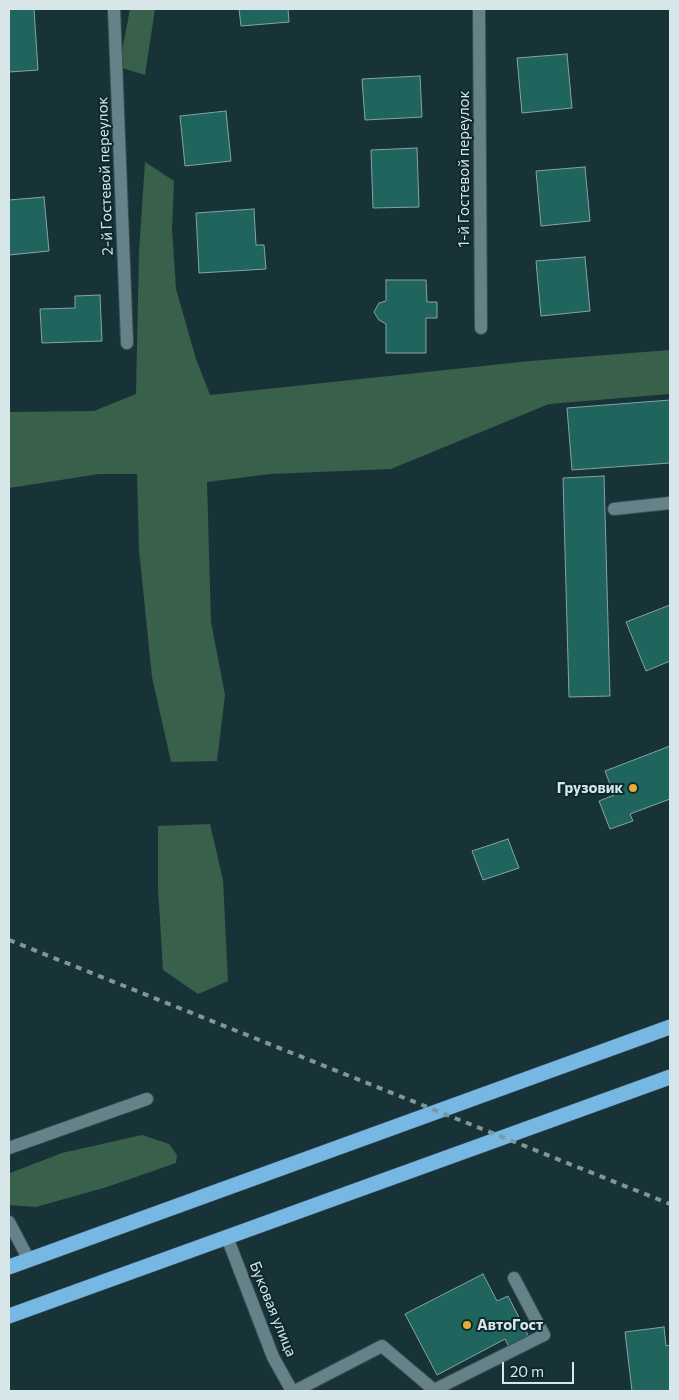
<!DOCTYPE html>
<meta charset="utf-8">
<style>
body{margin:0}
#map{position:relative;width:679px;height:1400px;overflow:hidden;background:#183338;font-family:Commissioner,sans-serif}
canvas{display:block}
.frame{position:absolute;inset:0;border:10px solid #d7e6e9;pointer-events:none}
.scale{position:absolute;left:502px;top:1362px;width:72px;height:22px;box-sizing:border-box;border:2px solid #d7e6e9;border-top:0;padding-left:6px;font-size:15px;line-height:18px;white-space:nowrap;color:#d7e6e9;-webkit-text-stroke:4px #0e292e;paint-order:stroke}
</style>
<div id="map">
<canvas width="679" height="1400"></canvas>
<div class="frame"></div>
<div class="scale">20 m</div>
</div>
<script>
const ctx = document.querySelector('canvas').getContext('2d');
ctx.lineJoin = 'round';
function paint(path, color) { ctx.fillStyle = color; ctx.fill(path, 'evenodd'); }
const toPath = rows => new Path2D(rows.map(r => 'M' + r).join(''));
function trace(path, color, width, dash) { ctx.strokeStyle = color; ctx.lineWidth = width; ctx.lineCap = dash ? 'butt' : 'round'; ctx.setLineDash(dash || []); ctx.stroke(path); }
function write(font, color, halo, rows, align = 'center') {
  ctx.font = font + ' Commissioner,sans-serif'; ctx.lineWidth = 4; ctx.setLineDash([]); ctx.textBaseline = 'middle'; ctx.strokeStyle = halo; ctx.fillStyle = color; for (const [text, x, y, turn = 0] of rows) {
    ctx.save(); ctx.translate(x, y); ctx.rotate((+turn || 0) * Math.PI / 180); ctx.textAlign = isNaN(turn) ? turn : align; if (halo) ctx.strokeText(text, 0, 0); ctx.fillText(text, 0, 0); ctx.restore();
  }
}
const green = toPath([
 [130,9,155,9,145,75,119,67],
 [145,162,174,181,172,229,176,289,196,359,210,395,530,361,670,350,670,394,549,404,391,469,270,474,207,482,211,622,225,695,217,761,171,762,152,677,139,550,137,474,99,474,9,488,9,412,94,411,136,394,139,253],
 [210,824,223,880,228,981,198,994,163,970,158,888,158,826],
 [142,1135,169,1144,177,1155,176,1163,107,1187,36,1207,9,1205,10,1173,62,1153]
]);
const building = toPath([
 [9,9,34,9,38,70,9,72,9,9],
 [239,9,288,9,289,22,241,26,239,9],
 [567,54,572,108,522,113,517,58,567,54],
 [420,76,422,117,365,120,362,79,420,76],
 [226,111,231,161,185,166,180,116,226,111],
 [417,148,419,207,373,208,371,150,417,148],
 [585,167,590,221,541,226,536,171,585,167],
 [44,197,49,251,9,255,9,200,44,197],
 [254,209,256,245,264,245,266,269,199,273,196,213,254,209],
 [585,257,590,311,541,316,536,261,585,257],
 [386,280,426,280,427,302,437,302,437,318,426,318,426,353,386,353,386,324,379,320,374,312,379,303,386,301,386,280],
 [100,295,102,341,42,343,40,309,75,308,75,296,100,295],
 [670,400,670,463,572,470,567,408,670,400],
 [604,476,610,696,569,697,563,478,604,476],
 [670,605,670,661,646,671,626,622,670,605],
 [670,746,670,799,630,814,633,821,610,829,599,801,614,795,605,771,670,746],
 [508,839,519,868,483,880,472,851,508,839],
 [483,1274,497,1301,508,1296,529,1337,509,1347,505,1339,437,1375,405,1314,483,1274],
 [664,1327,666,1346,670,1345,670,1391,632,1391,625,1332,664,1327]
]);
const minor = toPath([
 [114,9,127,343],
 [479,9,481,328],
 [614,509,670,503],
 [9,1148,147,1099],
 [9,1222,29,1260],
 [227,1237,273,1357,292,1391],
 [295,1391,382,1346,434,1390,544,1335,514,1278]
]);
const highway = toPath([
 [9,1267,670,1027],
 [9,1316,670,1077]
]);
const rail = toPath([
 [9,940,670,1204]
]);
const markers = [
 [633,788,5,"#eaaa38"],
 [467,1325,5,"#eaaa38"]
];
const streetNames = [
 ["1-й Гостевой переулок",464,169,-90],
 ["2-й Гостевой переулок",105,176,-92],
 ["Буковая улица",273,1309,68]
];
const poiNames = [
 ["Грузовик",623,788],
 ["АвтоГост",477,1325,"left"]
];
paint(green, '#39604a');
paint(building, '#1f655e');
trace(building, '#86a4a0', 1);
trace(minor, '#394f54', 14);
trace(highway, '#394f54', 16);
trace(minor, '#668289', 12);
trace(highway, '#76b7e3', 15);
trace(rail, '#81969a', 4, [6, 6]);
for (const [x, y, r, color] of markers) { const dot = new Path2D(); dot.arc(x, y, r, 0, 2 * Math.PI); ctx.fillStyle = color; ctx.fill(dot); trace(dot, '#0e292e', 2); }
write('15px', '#d7e6e9', '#0e292e', streetNames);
write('bold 15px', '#d7e6e9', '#0e292e', poiNames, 'right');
</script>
